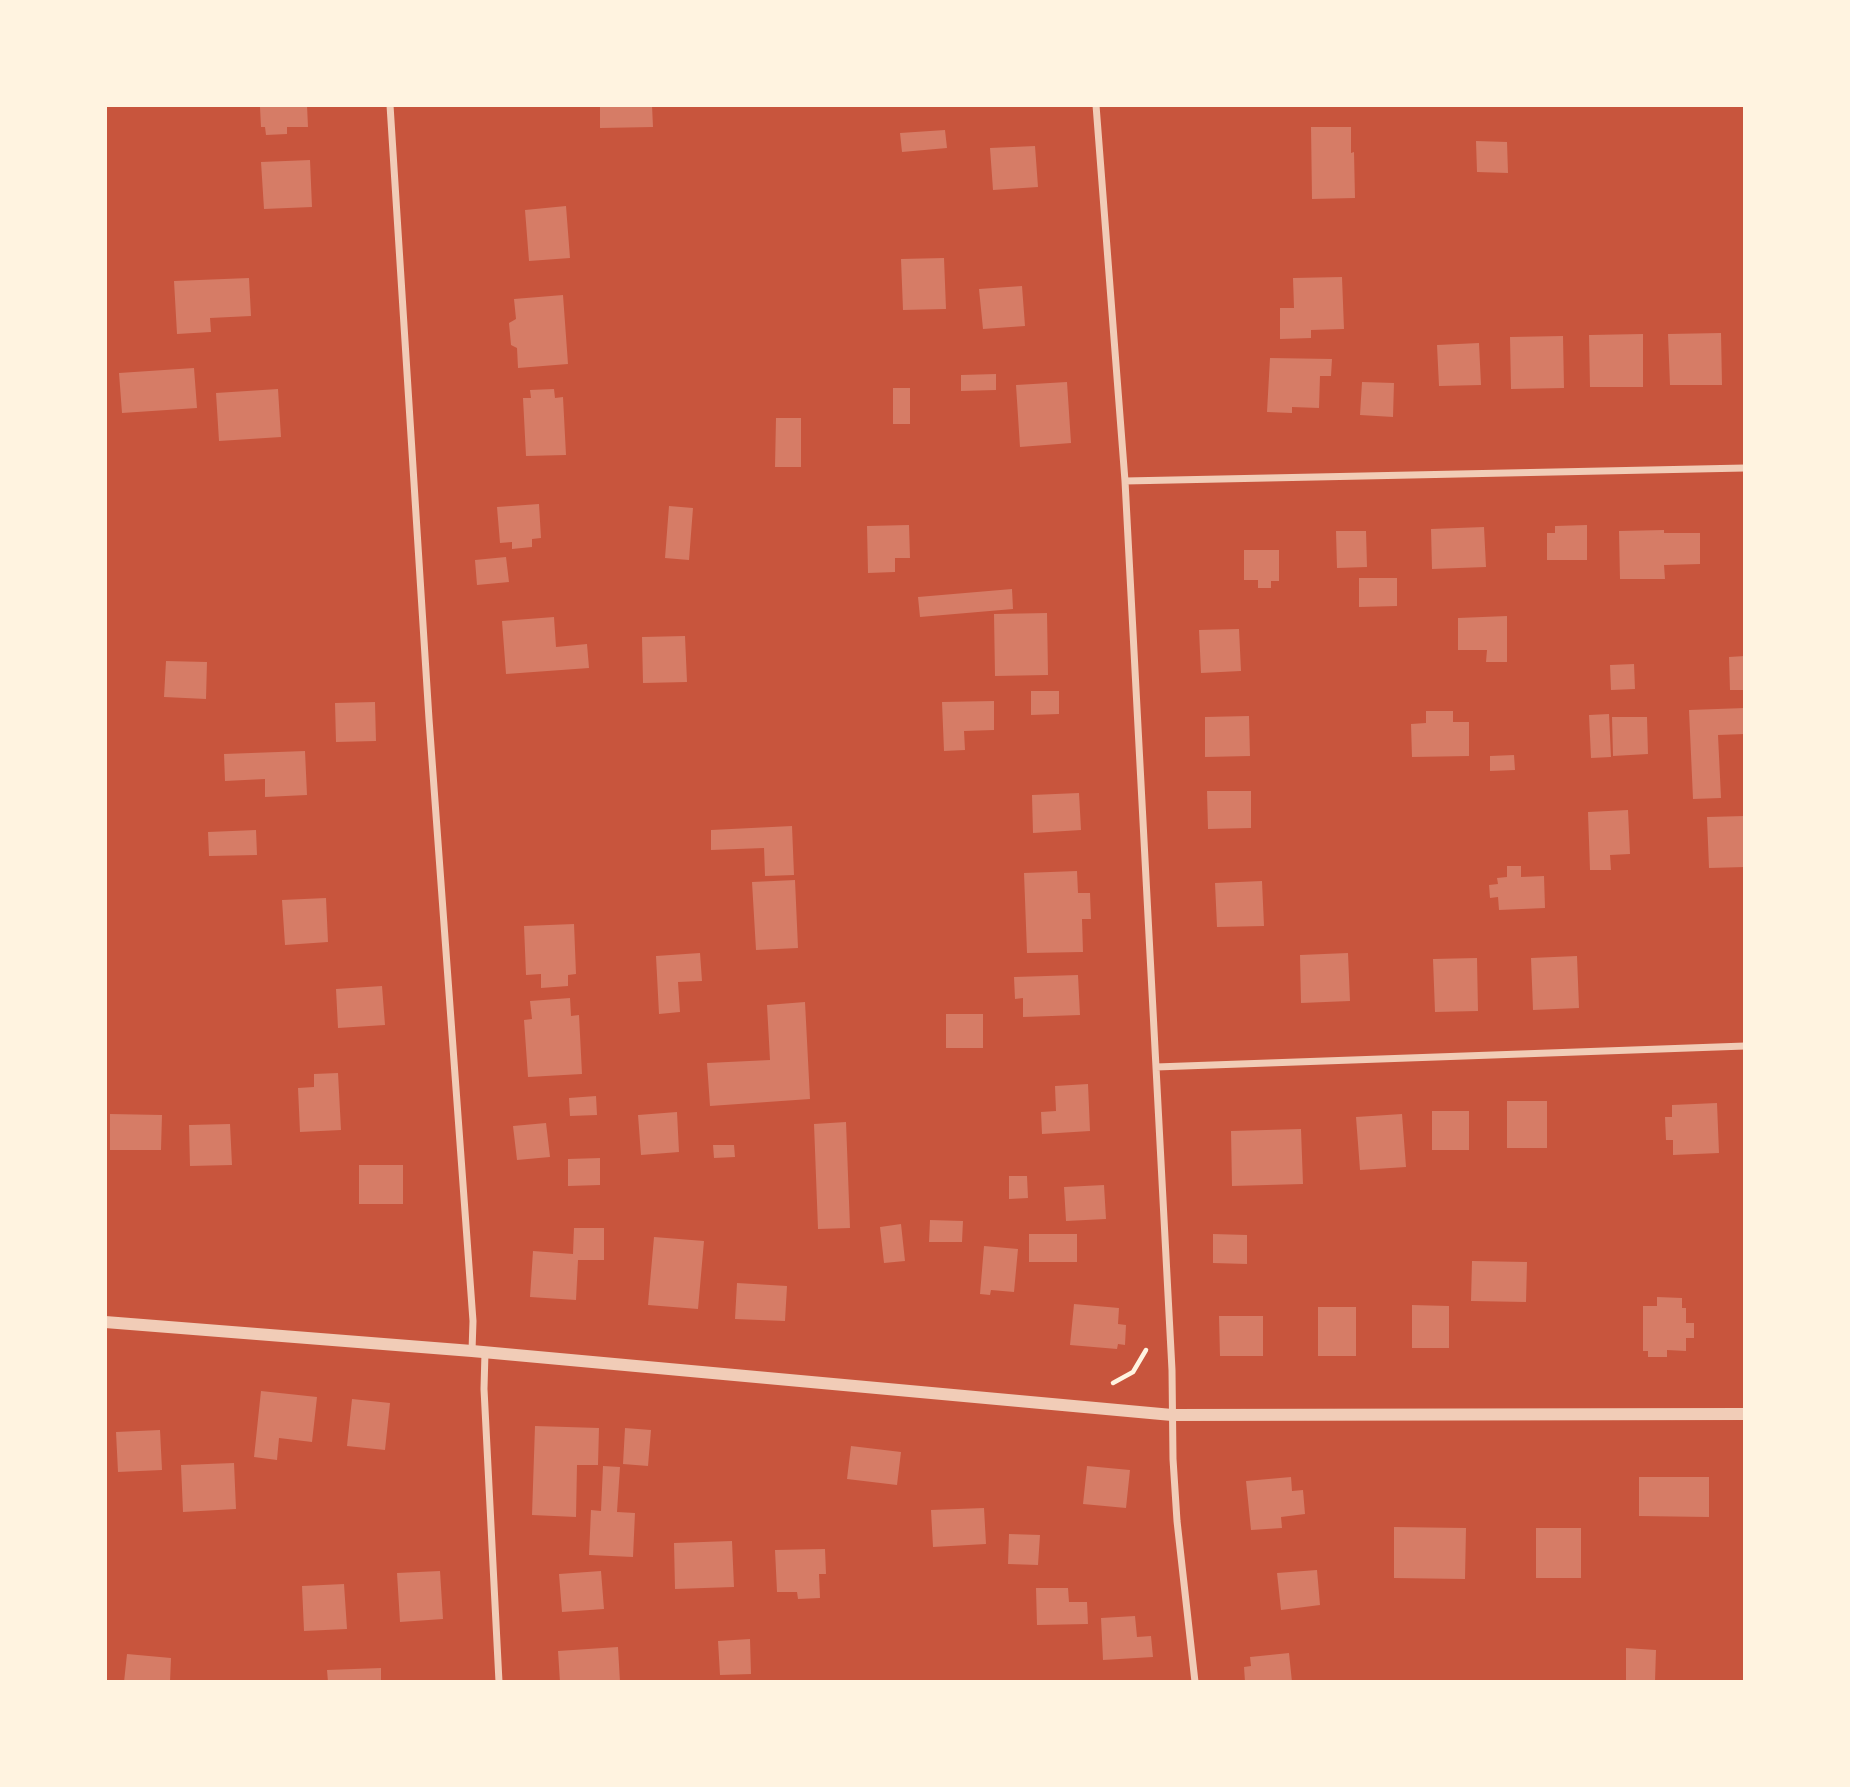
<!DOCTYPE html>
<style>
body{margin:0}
#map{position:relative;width:1850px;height:1787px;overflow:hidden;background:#c8553d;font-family:"IBM Plex Serif",serif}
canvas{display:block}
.frame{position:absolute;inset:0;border:107px solid #fff3e0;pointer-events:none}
</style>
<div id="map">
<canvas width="1850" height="1787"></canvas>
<div class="frame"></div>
</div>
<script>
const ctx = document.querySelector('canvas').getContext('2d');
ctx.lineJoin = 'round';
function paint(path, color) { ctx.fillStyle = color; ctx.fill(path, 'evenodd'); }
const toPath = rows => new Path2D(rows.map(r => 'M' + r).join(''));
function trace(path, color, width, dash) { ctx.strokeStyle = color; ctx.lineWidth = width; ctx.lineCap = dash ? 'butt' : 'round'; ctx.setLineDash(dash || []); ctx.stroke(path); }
const building = toPath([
 [263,105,307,105,308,127,287,127,287,134,266,135,265,127,261,127,260,107],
 [600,105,652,105,653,127,600,128],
 [1311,127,1351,127,1351,153,1354,152,1355,198,1312,199],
 [945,130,947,148,902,152,900,133],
 [1476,141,1507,142,1508,173,1477,172],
 [1035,146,1038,187,993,190,990,148],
 [310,160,312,207,264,209,261,162],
 [566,206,570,258,529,261,525,210],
 [944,258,946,309,903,310,901,259],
 [1342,277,1344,329,1311,330,1311,338,1280,339,1280,308,1294,308,1293,278],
 [249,278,251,316,210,318,211,332,177,334,174,281],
 [1022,286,1025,326,983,329,979,289],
 [563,295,568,364,518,368,517,348,511,345,509,323,516,319,514,299],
 [1721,333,1722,385,1670,385,1668,334],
 [1643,334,1643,387,1590,387,1589,335],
 [1563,336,1564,388,1511,389,1510,337],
 [1479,343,1481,385,1439,386,1437,345],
 [1270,358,1332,359,1331,376,1320,376,1319,408,1292,407,1292,413,1267,412],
 [194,368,197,408,122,413,119,373],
 [996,374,996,390,961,391,961,375],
 [1067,382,1071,443,1020,447,1016,385],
 [1362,382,1394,383,1393,417,1360,415],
 [893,388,910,388,910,424,893,424],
 [278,389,281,437,219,441,216,393],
 [554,389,555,398,563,397,566,455,526,456,523,398,531,398,530,390],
 [776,418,801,418,801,467,775,467],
 [539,504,541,538,532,539,532,547,512,549,512,542,500,543,497,507],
 [669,506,693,508,689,560,665,558],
 [909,525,910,558,895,558,895,572,868,573,867,526],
 [1587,525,1587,560,1547,560,1547,533,1555,533,1555,526],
 [1484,527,1486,567,1432,569,1431,529],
 [1664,530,1664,533,1700,533,1700,564,1664,565,1665,579,1620,579,1619,531],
 [1336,531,1366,531,1367,567,1337,568],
 [1244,550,1279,550,1279,581,1271,581,1271,588,1258,588,1258,580,1244,580],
 [506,557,509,582,477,585,475,560],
 [1359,578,1397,578,1397,606,1359,607],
 [1012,589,1013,609,920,617,918,597],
 [1047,613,1048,675,995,676,994,614],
 [1507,616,1507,662,1486,662,1487,650,1458,650,1458,618],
 [554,617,556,647,587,644,589,668,506,674,502,621],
 [1239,629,1241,671,1201,673,1199,630],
 [685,636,687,682,643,683,642,637],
 [1745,656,1745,690,1730,690,1729,657],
 [166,661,207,662,206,699,164,697],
 [1634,664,1635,689,1611,690,1610,665],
 [1031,691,1059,691,1059,714,1031,715],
 [994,701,994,730,964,731,965,750,944,751,942,702],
 [375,702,376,741,336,742,335,703],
 [1745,708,1745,734,1718,735,1721,798,1693,799,1689,710],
 [1426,711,1453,711,1453,722,1469,722,1469,756,1412,757,1411,724,1426,723],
 [1609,714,1611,757,1591,758,1589,715],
 [1249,716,1250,756,1205,757,1205,717],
 [1612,717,1647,717,1648,754,1613,756],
 [305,751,307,795,265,797,265,779,225,781,224,754],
 [1514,755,1515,770,1490,771,1490,756],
 [1207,791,1251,791,1251,828,1208,829],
 [1079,793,1081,830,1033,833,1032,795],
 [1628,810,1630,854,1610,855,1611,870,1590,870,1588,812],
 [1745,816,1745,867,1709,868,1707,817],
 [792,826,794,875,765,876,764,848,711,850,711,830],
 [256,830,257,855,209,856,208,832],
 [1507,866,1521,866,1521,877,1544,876,1545,908,1499,910,1498,897,1490,898,1489,885,1498,884,1497,878,1507,877],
 [1077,871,1078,893,1090,893,1091,919,1082,919,1083,952,1027,953,1024,873],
 [795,880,798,948,756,950,752,882],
 [1262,881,1264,926,1217,927,1215,883],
 [326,898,328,942,285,945,282,900],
 [574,924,576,974,568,975,568,986,541,988,541,974,526,975,524,926],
 [700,953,702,981,678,982,680,1012,659,1014,656,956],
 [1348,953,1350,1001,1301,1003,1300,955],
 [1577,956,1579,1008,1533,1010,1531,958],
 [1477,958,1478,1011,1435,1012,1433,959],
 [1078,975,1080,1015,1023,1017,1023,998,1015,999,1014,977],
 [382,986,385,1025,338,1028,336,989],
 [570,998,571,1016,579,1015,582,1074,528,1077,524,1020,532,1019,530,1001],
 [805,1002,810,1099,710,1106,707,1063,770,1060,767,1005],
 [946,1014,983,1014,983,1048,946,1048],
 [338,1073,341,1130,300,1132,298,1088,314,1087,314,1074],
 [1088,1084,1090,1131,1042,1134,1041,1112,1056,1111,1055,1086],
 [596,1096,597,1115,570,1116,569,1098],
 [1507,1101,1547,1101,1547,1148,1507,1148],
 [1717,1103,1719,1153,1673,1155,1673,1140,1666,1140,1665,1117,1672,1117,1672,1105],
 [1432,1111,1469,1111,1469,1150,1432,1150],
 [677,1112,679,1152,641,1155,638,1115],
 [110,1114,162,1115,161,1150,110,1150],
 [1402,1114,1406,1167,1360,1170,1356,1117],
 [846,1122,850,1228,818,1229,814,1124],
 [546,1123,550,1157,517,1160,513,1126],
 [230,1124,232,1165,190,1166,189,1125],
 [1301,1129,1303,1184,1232,1186,1231,1131],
 [713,1145,734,1145,735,1157,714,1158],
 [600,1158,600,1185,568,1186,568,1159],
 [359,1165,403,1165,403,1204,359,1204],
 [1009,1176,1027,1176,1028,1198,1009,1199],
 [1104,1185,1106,1219,1066,1221,1064,1187],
 [930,1220,963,1221,962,1242,929,1242],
 [901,1224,905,1261,884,1263,880,1227],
 [574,1228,604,1228,604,1260,578,1260,576,1300,530,1297,533,1251,573,1254],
 [1029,1234,1077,1234,1077,1262,1029,1262],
 [1213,1234,1247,1235,1247,1264,1213,1263],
 [654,1237,704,1241,698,1309,648,1305],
 [984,1246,1018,1249,1014,1292,991,1290,990,1295,980,1294],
 [1472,1261,1527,1262,1526,1302,1471,1301],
 [737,1283,787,1286,785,1321,735,1319],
 [1657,1297,1682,1298,1682,1308,1686,1308,1686,1323,1694,1323,1694,1338,1686,1338,1686,1351,1667,1350,1667,1357,1648,1357,1648,1351,1643,1351,1643,1306,1657,1306],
 [1074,1304,1119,1308,1118,1324,1126,1325,1125,1345,1118,1344,1117,1349,1070,1345],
 [1412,1305,1449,1306,1449,1348,1412,1348],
 [1318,1307,1356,1307,1356,1356,1318,1356],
 [1219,1316,1263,1316,1263,1356,1220,1356],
 [261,1391,317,1397,312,1442,279,1438,277,1460,254,1457],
 [352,1399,390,1403,385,1450,347,1446],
 [535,1426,599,1428,598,1465,577,1465,576,1517,532,1515],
 [625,1428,651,1430,648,1466,623,1464],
 [160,1430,162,1470,118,1472,116,1432],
 [851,1446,901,1452,897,1485,847,1479],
 [234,1463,236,1509,183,1512,181,1465],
 [603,1466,620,1467,617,1512,635,1513,633,1557,589,1555,591,1510,601,1511],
 [1087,1466,1130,1470,1126,1508,1083,1504],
 [1291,1477,1292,1491,1303,1490,1305,1514,1281,1517,1282,1528,1251,1530,1246,1481],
 [1639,1477,1709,1477,1709,1517,1639,1516],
 [984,1508,986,1544,933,1547,931,1510],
 [1394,1527,1466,1528,1465,1579,1394,1578],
 [1536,1528,1581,1528,1581,1578,1536,1578],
 [1009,1534,1040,1535,1038,1565,1008,1564],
 [732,1541,734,1587,675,1589,674,1543],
 [825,1549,826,1574,819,1574,820,1598,798,1599,797,1592,777,1592,775,1550],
 [1317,1570,1320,1605,1281,1610,1277,1573],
 [440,1571,443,1619,400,1622,397,1573],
 [601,1571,604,1609,562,1612,559,1574],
 [344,1584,347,1629,304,1631,302,1586],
 [1036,1588,1068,1588,1069,1602,1087,1602,1088,1624,1037,1625],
 [1135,1616,1137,1637,1151,1636,1153,1657,1103,1660,1101,1618],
 [750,1639,751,1674,720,1675,718,1641],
 [618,1647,620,1682,560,1682,558,1651],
 [1626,1648,1656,1650,1655,1682,1626,1682],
 [1289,1653,1292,1682,1245,1682,1244,1667,1251,1666,1250,1657],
 [127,1654,171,1658,170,1682,124,1682],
 [381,1668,381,1682,328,1682,327,1670]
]);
const path = toPath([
 [1113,1383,1133,1372,1146,1350]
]);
const minor = toPath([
 [390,105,429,719,473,1321,472,1351],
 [1096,105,1125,481,1172,1370,1173,1459,1177,1521,1195,1682],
 [1125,481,1745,468],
 [1156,1067,1745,1046],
 [485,1352,484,1389,499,1682]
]);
const tertiary = toPath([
 [105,1322,472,1351,1172,1415,1745,1414]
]);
paint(building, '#d67c66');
trace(path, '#fff3e0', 4.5);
trace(minor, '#f1ccb7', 7);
trace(tertiary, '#f1ccb7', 12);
</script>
